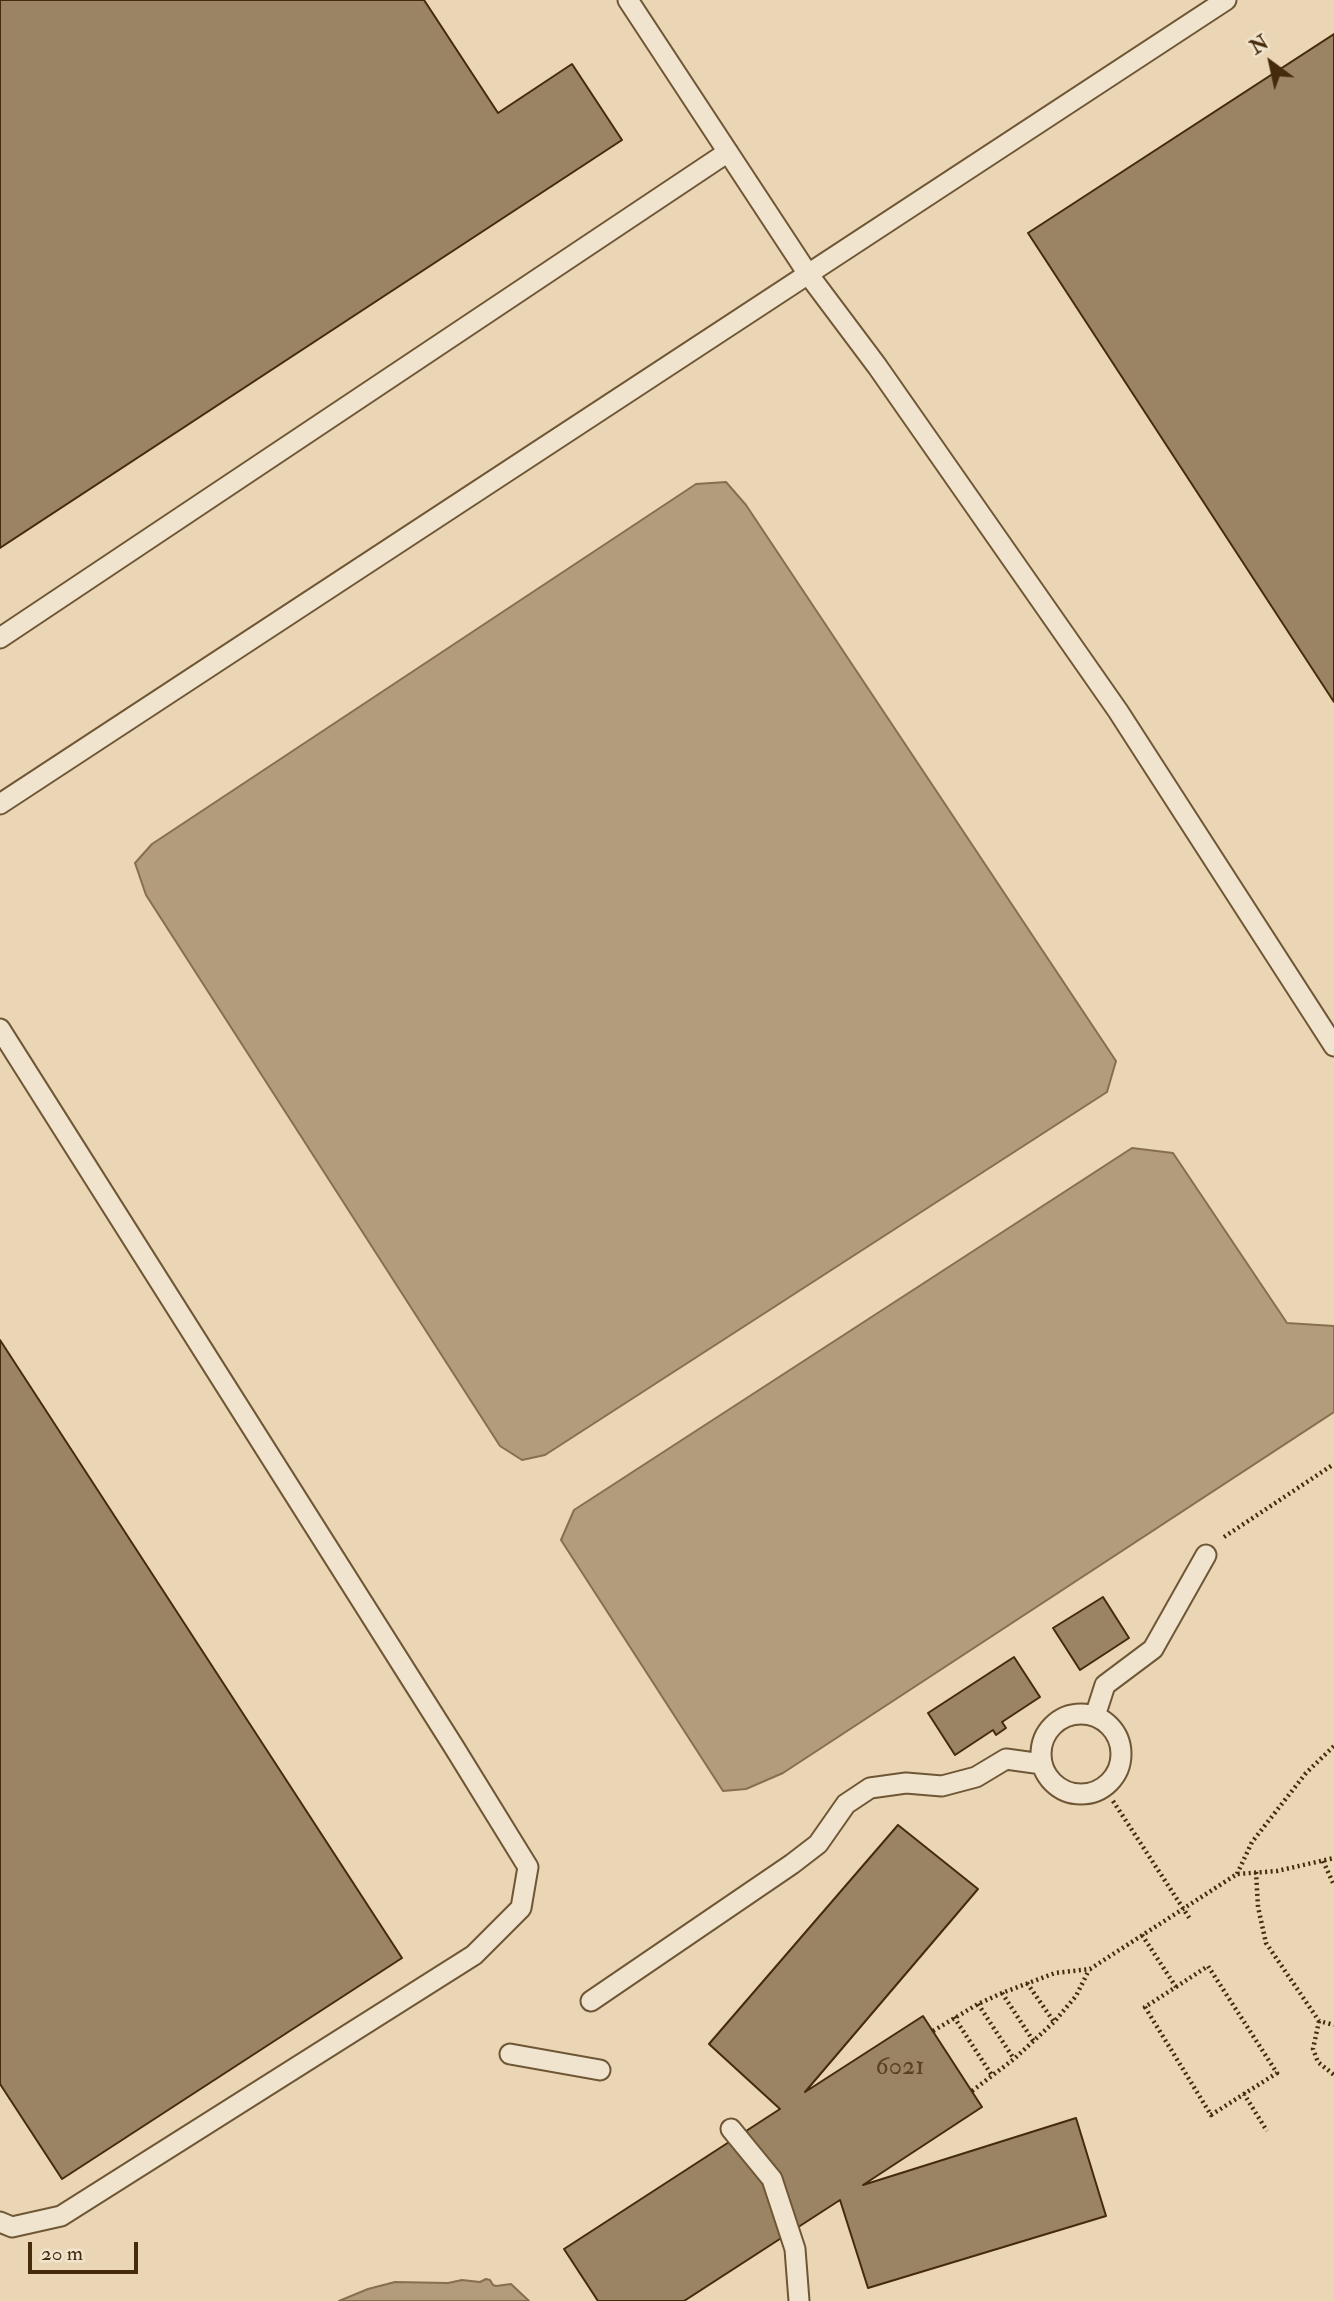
<!DOCTYPE html>
<style>
body{margin:0}
#map{position:relative;width:1334px;height:2301px;overflow:hidden;background:#ead6b4;font-family:"IM FELL Double Pica",serif}
canvas{display:block}
.north{position:absolute;left:1236px;top:28px;width:70px;height:70px;-webkit-text-stroke:5px #f1e4ce;paint-order:stroke;rotate:327deg;font-size:19px;font-weight:700;line-height:28px;text-align:center;color:#462b0b}
.north::after{content:'';display:block;margin:auto;width:24px;height:32px;background:#462b0b;clip-path:polygon(50% 0,100% 100%,50% 72%,0 100%)}
.scale{position:absolute;left:28px;top:2242px;width:110px;height:32px;box-sizing:border-box;border:4px solid #462b0b;border-top:0;padding-left:9px;font-size:21px;line-height:24px;white-space:nowrap;color:#462b0b;-webkit-text-stroke:5px #f1e4ce;paint-order:stroke}
</style>
<div id="map">
<canvas width="1334" height="2301"></canvas>
<div class="north">N</div>
<div class="scale">20 m</div>
</div>
<script>
const ctx = document.querySelector('canvas').getContext('2d');
ctx.lineJoin = 'round';
function paint(path, color) { ctx.fillStyle = color; ctx.fill(path, 'evenodd'); }
const toPath = rows => new Path2D(rows.map(r => 'M' + r).join(''));
function trace(path, color, width, dash) { ctx.strokeStyle = color; ctx.lineWidth = width; ctx.lineCap = dash ? 'butt' : 'round'; ctx.setLineDash(dash || []); ctx.stroke(path); }
function write(font, color, halo, rows, align = 'center') {
  ctx.font = font + ' "IM FELL Double Pica",serif'; ctx.lineWidth = 6; ctx.setLineDash([]); ctx.textBaseline = 'middle'; ctx.strokeStyle = halo; ctx.fillStyle = color; for (const [text, x, y, turn = 0] of rows) {
    ctx.save(); ctx.translate(x, y); ctx.rotate((+turn || 0) * Math.PI / 180); ctx.textAlign = isNaN(turn) ? turn : align; if (halo) ctx.strokeText(text, 0, 0); ctx.fillText(text, 0, 0); ctx.restore();
  }
}
const water = toPath([
 [726,482,746,505,1116,1061,1107,1092,545,1455,522,1460,500,1446,146,895,135,863,152,844,696,484,726,482],
 [1132,1148,1173,1153,1287,1323,1334,1326,1334,1412,783,1773,746,1789,723,1791,561,1540,574,1510,1132,1148],
 [486,2279,490,2280,493,2285,496,2286,511,2284,529,2301,339,2301,368,2289,395,2282,448,2283,462,2280,480,2282,486,2279]
]);
const building = toPath([
 [0,0,424,0,498,113,572,64,622,140,0,548,0,0],
 [1334,34,1334,702,1028,233,1334,34],
 [0,1340,402,1958,62,2179,0,2084,0,1340],
 [1103,1597,1129,1638,1080,1670,1053,1628,1103,1597],
 [1014,1657,1040,1697,1002,1722,1006,1728,996,1735,993,1730,955,1755,928,1713,1014,1657],
 [898,1825,978,1889,805,2092,923,2016,982,2107,863,2185,1076,2118,1106,2216,868,2288,840,2200,684,2301,598,2301,564,2249,780,2109,709,2044,898,1825]
]);
const path = toPath([
 [1224,1537,1334,1464],
 [1113,1801,1190,1919],
 [1323,1861,1334,1885],
 [1256,1872,1258,1907,1266,1943,1319,2021,1334,2025],
 [1237,1874,1252,1842,1306,1773,1334,1746],
 [1142,1935,1176,1987,1145,2007,1211,2115,1244,2094,1267,2131],
 [1027,1983,1054,2022],
 [1176,1987,1208,1966,1277,2073,1244,2094],
 [1002,1993,1034,2042],
 [978,2004,1014,2059],
 [954,2017,993,2077],
 [1319,2021,1313,2049,1318,2062,1334,2075],
 [933,2031,978,2004,1002,1993,1055,1973,1090,1969,1237,1874,1277,1871,1334,1858],
 [972,2091,1014,2059,1054,2022,1076,1996,1089,1970]
]);
const lane = toPath([
 [628,0,808,274,877,366,1118,711,1334,1046],
 [0,638,728,152],
 [0,804,1226,0],
 [0,1029,454,1747,528,1867,521,1908,474,1955,61,2216,12,2227,0,2222],
 '1041 1754a40 40 0 1 1 80 0a40 40 0 1 1-80 0Z',
 [1095,1716,1105,1685,1153,1649,1206,1555],
 [591,2001,792,1864,818,1844,846,1804,870,1788,906,1783,942,1786,976,1777,1006,1759,1042,1764],
 [510,2054,600,2070],
 [731,2129,772,2179,795,2249,799,2301]
]);
const numberNames = [
 ["6021",900,2068]
];
paint(water, '#b29c7b');
trace(water, '#876f4e', 2);
paint(building, '#9b8463');
trace(building, '#462b0b', 2);
trace(lane, '#6f5635', 23);
trace(path, '#462b0b', 4.5, [2, 3.5]);
trace(lane, '#f1e4ce', 19);
write('26px', '#5b4121', null, numberNames);
</script>
